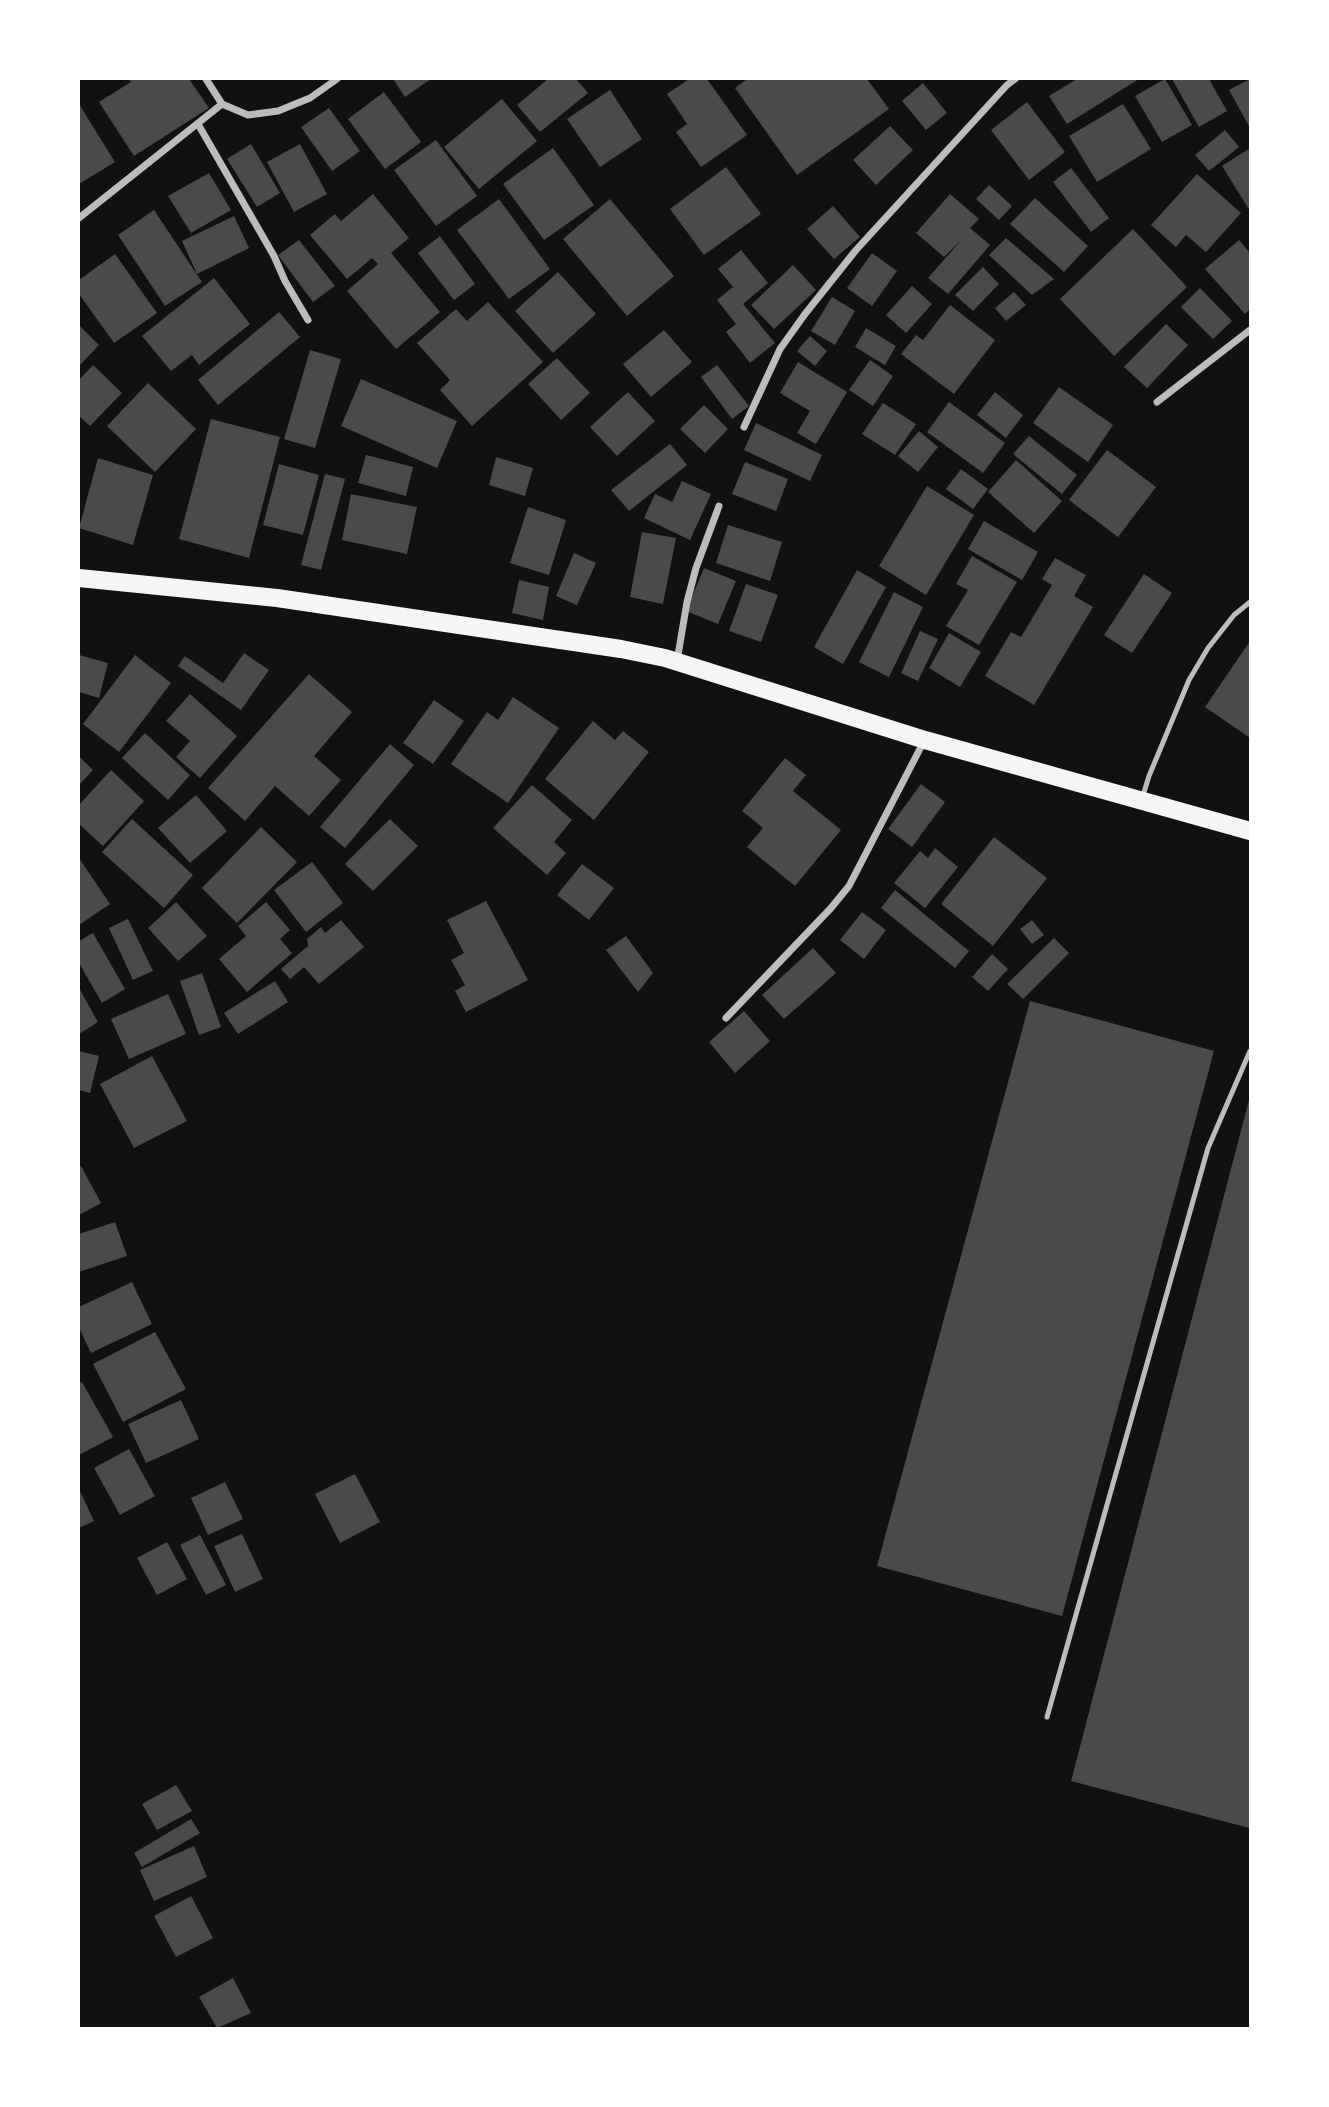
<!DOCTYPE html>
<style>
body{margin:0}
#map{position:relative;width:1329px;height:2107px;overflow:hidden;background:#111;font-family:Montserrat,sans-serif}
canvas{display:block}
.frame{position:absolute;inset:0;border:80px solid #fff;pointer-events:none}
</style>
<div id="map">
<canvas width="1329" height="2107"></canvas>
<div class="frame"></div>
</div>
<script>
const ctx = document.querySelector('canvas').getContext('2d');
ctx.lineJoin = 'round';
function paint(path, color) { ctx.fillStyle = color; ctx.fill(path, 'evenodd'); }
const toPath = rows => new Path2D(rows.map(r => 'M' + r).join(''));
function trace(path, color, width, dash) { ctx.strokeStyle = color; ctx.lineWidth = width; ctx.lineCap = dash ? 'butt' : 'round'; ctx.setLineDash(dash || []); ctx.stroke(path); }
const building = toPath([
 [129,79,189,79,209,108,134,156,99,102,131,82],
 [393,79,431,79,405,97],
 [548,79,576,79,588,93,540,132,517,105],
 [689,79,707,79,747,135,701,167,676,132,687,124,667,94],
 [747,79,867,79,889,109,797,175,735,88],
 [1077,79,1139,79,1067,124,1049,96],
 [1165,79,1192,125,1162,142,1135,96],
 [1172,79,1209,79,1227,111,1199,127],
 [1250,79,1250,128,1229,90],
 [923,83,947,113,926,130,902,101],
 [610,90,642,139,600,167,567,119],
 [384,92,421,142,385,169,348,119],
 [502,99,537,141,479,189,444,147],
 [1027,102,1065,152,1029,180,991,130],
 [79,104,115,162,79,184],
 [1123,104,1151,149,1097,182,1069,136],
 [329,108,360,151,332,171,301,127],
 [890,126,913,150,876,185,853,160],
 [1225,130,1239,147,1209,171,1195,155],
 [436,140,477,196,436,226,394,170],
 [251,144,280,193,257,207,227,159],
 [300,144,327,194,294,212,267,162],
 [553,148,594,205,544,240,503,184],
 [1250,148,1250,211,1222,166],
 [726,167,761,214,704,255,670,209],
 [1071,168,1109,218,1091,232,1053,182],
 [209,173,231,210,191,233,168,196],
 [1197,174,1241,213,1206,252,1186,235,1176,247,1151,225],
 [989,185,1012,206,999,220,976,199],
 [373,194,409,238,391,253,440,312,396,349,347,291,378,264,372,258,347,279,310,235,335,214,341,221],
 [950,194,979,219,970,228,990,245,948,294,928,278,963,238,944,257,916,233],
 [1035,198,1088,246,1064,272,1010,224],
 [499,199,550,269,509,299,457,230],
 [610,199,674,276,627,316,563,239],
 [833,206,860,237,834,259,807,229],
 [154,210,202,282,165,306,118,235],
 [234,216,249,248,197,274,182,241],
 [1133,229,1187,287,1114,356,1060,299],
 [440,236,475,284,454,300,418,253],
 [1006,238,1054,279,1032,295,989,255],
 [299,240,335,286,313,302,278,255],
 [1239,240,1250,253,1250,309,1245,314,1205,269],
 [741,250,768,283,743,304,775,343,750,363,726,332,736,324,717,300,733,287,718,269],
 [872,253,897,271,872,306,847,288],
 [115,254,157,313,114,343,79,294,79,280],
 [793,265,816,290,774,329,751,305],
 [983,267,999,284,973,311,955,295],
 [558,272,596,314,553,353,515,311],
 [214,278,250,324,199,365,192,355,171,371,142,336],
 [912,286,932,304,906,333,886,315],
 [1200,288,1232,321,1213,339,1181,307],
 [1014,292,1026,305,1006,321,995,308],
 [832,297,855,311,835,345,811,331],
 [488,302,543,362,472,426,440,390,450,380,417,343,456,309,467,321],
 [950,305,995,340,954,394,901,354,916,335,923,340],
 [279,312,300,337,218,405,198,380],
 [1166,324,1188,345,1147,388,1124,367],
 [79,325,99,345,79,366],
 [866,328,896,346,885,365,855,347],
 [664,330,692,362,651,397,623,364],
 [810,336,827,351,815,366,797,351],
 [310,350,341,359,315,448,284,439],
 [557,358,590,393,561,420,528,384],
 [870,360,893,376,873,406,849,390],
 [798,362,847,392,816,444,797,433,810,411,780,393],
 [93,365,122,393,90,426,79,416,79,380],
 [717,365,749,406,732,419,701,377],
 [361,379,457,421,437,468,341,426],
 [148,383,196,429,155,472,107,426],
 [1059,387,1113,425,1088,462,1033,423],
 [628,392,655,421,617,456,590,427],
 [995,392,1023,415,1006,438,977,415],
 [949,402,1005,443,983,473,927,432],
 [883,403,916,424,895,455,862,434],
 [704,405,728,429,705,453,680,429],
 [211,419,280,437,249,558,179,539],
 [756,423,822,455,810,481,744,450],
 [919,431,938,447,918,472,898,456],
 [1029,436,1077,475,1062,494,1013,454],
 [670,444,687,465,629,511,611,490],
 [1107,450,1156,487,1118,537,1069,500],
 [366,455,413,467,406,496,358,483],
 [496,457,533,468,525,496,489,485],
 [98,458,153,475,133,545,79,528],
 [1016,460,1062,501,1034,533,988,492],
 [745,462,788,479,776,511,732,494],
 [279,464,319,475,303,535,263,525],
 [961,469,988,489,973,509,946,489],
 [325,474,345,479,321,570,301,565],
 [682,481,711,494,690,540,644,518,655,494,672,502],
 [927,486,974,515,926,595,879,566],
 [351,494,417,507,407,554,342,540],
 [528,507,566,520,549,575,510,563],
 [984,521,1038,552,1022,580,968,549],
 [728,525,782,542,770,581,716,563],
 [642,532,676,538,663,604,630,597],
 [574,553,596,563,577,605,556,596],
 [972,556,1017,582,979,645,946,626,968,590,956,584],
 [1055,558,1086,575,1074,596,1093,607,1034,705,985,676,1011,632,1021,637,1052,585,1042,579],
 [704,568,736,581,718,624,686,611],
 [857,570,886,587,843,664,814,647],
 [1144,574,1172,593,1132,653,1104,635],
 [519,580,549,587,543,620,512,613],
 [746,584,778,595,761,642,729,631],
 [894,592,923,607,889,677,859,662],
 [920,631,938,639,918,681,901,673],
 [949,633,981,652,960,687,929,668],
 [1250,641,1250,738,1205,707],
 [244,653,269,670,241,710,178,666,185,656,223,683],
 [79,655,108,663,99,698,79,692],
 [135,655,171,683,119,752,83,724],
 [309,674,352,712,314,756,341,780,309,816,275,786,245,821,208,788],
 [190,694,237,736,200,778,176,757,190,741,166,721],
 [513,697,559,728,508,803,451,764,487,712,498,720],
 [434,700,464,721,433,764,403,743],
 [593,721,615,740,623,731,649,752,594,820,545,779],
 [145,733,190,775,168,800,122,758],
 [390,744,414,765,345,848,320,827],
 [79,756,93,770,79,785],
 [785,758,806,775,793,791,841,830,795,886,747,847,763,828,742,811],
 [111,770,144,801,103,846,79,824,79,805],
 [921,784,945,802,912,847,888,829],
 [532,785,572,820,554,842,566,853,547,875,493,828],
 [196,795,227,831,190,863,158,828],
 [132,819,193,875,164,908,102,852],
 [390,819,418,846,373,891,345,864],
 [261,827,297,862,237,923,202,888],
 [994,837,1047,878,993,946,941,904],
 [935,848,958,867,925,908,894,883,920,851,928,858],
 [79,858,110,904,79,925],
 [312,862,343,903,306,932,274,890],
 [582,864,614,888,589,920,557,895],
 [895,890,969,951,955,968,881,908],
 [486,901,528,980,466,1012,455,991,465,985,451,960,464,953,447,920],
 [176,902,207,936,178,961,148,928],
 [266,902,290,930,280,939,292,953,247,992,219,959,246,936,238,926],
 [862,912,886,930,864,959,840,940],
 [128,919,153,971,133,980,109,928],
 [341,920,364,947,319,984,304,967,290,979,281,969,308,946,307,939,321,927,325,933],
 [1032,920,1044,935,1032,944,1020,929],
 [93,933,125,989,102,1003,79,963,79,941],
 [626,936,653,973,638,992,606,950],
 [1054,938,1069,953,1023,999,1007,984],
 [813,948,836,973,784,1019,762,995],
 [992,954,1008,969,988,991,972,977],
 [202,973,221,1027,199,1035,180,981],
 [275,981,288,1002,238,1034,224,1013],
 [79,988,98,1022,79,1034],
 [168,994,186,1034,129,1059,111,1019],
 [1030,1001,1214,1051,1062,1616,877,1566],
 [744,1011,770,1041,735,1073,709,1042],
 [79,1051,99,1056,90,1093,79,1090],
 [152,1056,187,1121,134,1148,100,1084],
 [1249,1100,1250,1100,1249,1828,1071,1781],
 [81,1166,101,1203,79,1215,79,1167],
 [115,1222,127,1256,79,1272,79,1234],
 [132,1282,152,1324,91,1353,79,1328,79,1307],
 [155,1332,186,1389,123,1422,93,1364],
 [82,1382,113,1437,79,1455,79,1383],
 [181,1400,199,1439,146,1463,128,1424],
 [129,1449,155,1496,120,1515,94,1468],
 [355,1474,380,1522,340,1543,315,1494],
 [225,1482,243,1519,208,1535,191,1498],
 [79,1489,94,1521,79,1528],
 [242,1534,263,1579,235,1592,214,1546],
 [200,1535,226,1585,206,1595,180,1545],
 [167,1542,187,1579,157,1595,137,1558],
 [176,1785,192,1811,157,1830,142,1804],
 [191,1819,200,1833,142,1867,134,1853],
 [194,1846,207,1877,154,1901,140,1870],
 [191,1896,213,1938,176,1957,154,1916],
 [233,1978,251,2013,217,2028,199,1997]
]);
const service = toPath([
 [1142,799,1149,776,1189,680,1208,648,1234,615,1250,602],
 [1047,1717,1208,1148,1250,1051]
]);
const minor = toPath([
 [222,104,248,115,278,111,310,98,337,79],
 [198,124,274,256,285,281,308,320],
 [79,218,222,104,206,79],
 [1157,402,1250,330],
 [744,427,780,349,805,314,856,250,1007,85,1015,79],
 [677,661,687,602,696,568,719,506],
 [726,1018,831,908,849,886,924,741]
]);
const primary = toPath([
 [79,578,277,598,621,649,665,658,925,740,1250,831]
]);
paint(building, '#4a4a4a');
trace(service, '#bcbcbc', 5);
trace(minor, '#bcbcbc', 7);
trace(primary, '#f5f5f5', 18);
</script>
